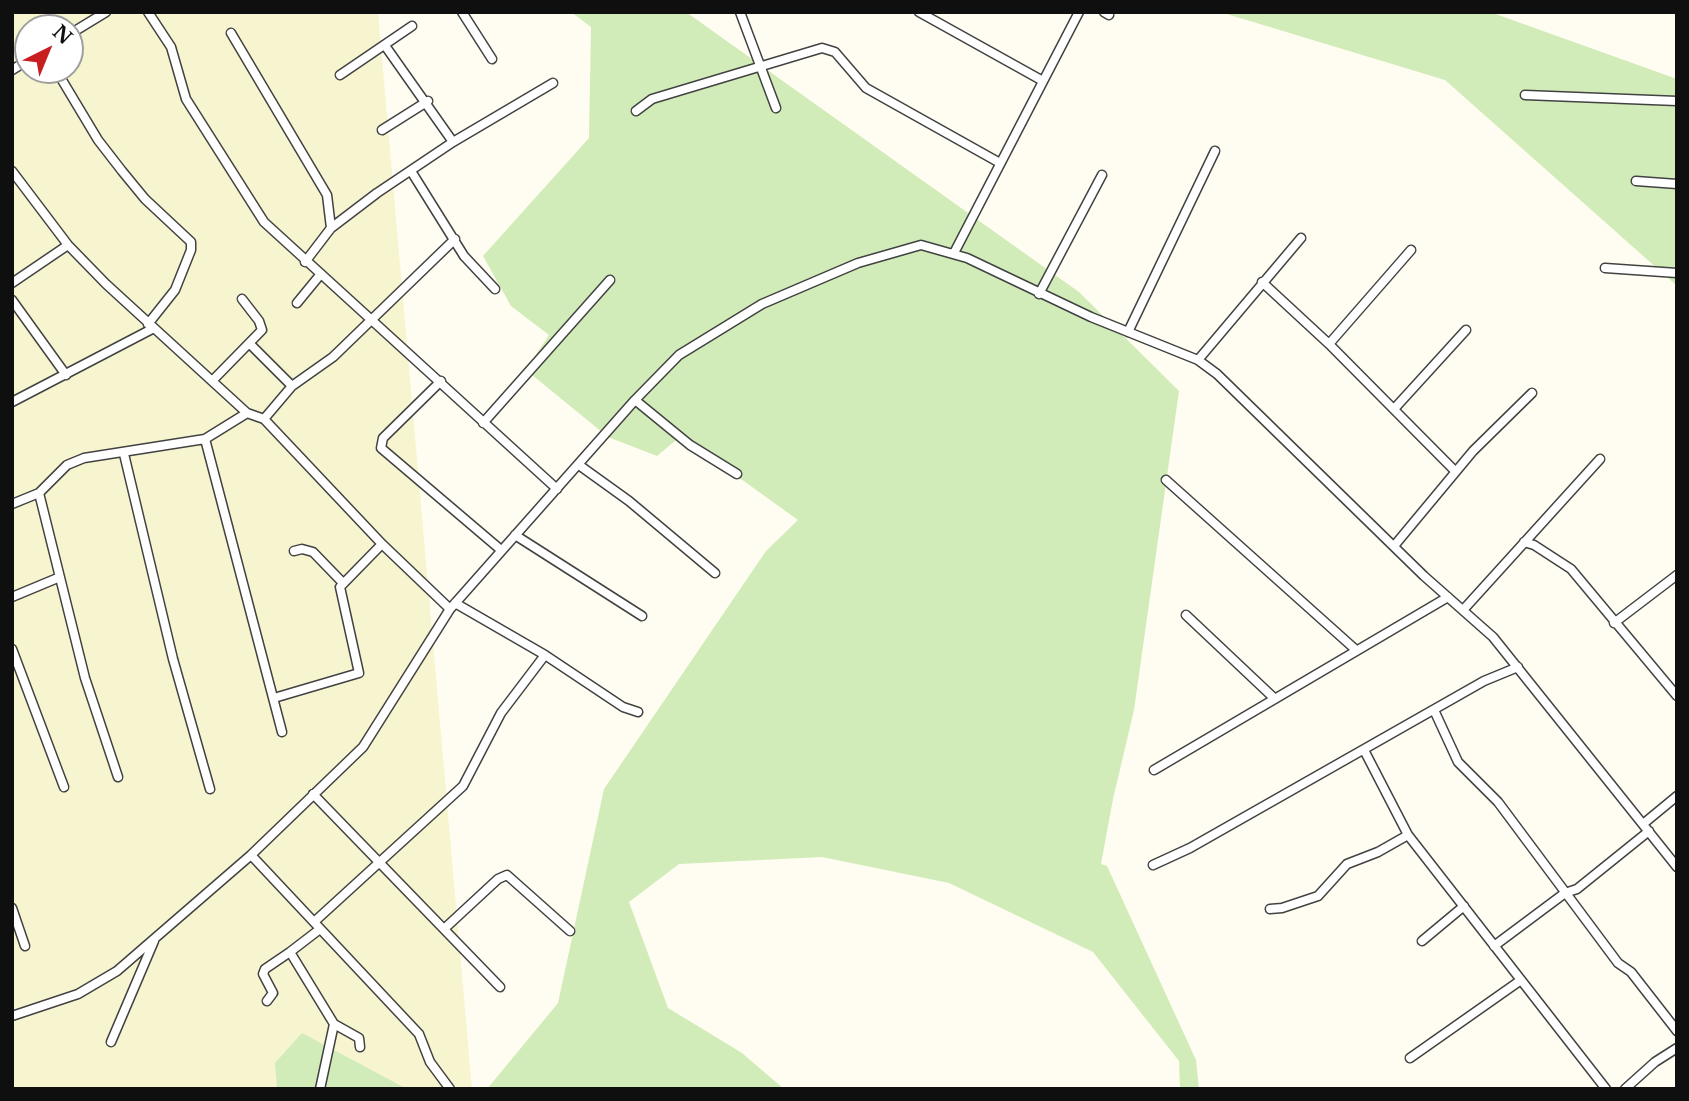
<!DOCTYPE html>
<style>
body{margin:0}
#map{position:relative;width:1689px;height:1101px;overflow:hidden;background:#fffdf1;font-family:"Libre Baskerville",serif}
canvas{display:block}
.frame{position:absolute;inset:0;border:14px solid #0f0f0f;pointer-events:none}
.north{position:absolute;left:14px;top:14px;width:70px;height:70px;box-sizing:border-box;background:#fff;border:2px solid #9f9f9f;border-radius:50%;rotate:43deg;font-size:19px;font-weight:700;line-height:28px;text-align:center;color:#0f0f0f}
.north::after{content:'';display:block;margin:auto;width:24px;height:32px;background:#c81e21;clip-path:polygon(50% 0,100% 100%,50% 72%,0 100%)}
</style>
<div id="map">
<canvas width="1689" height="1101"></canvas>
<div class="frame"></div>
<div class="north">N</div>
</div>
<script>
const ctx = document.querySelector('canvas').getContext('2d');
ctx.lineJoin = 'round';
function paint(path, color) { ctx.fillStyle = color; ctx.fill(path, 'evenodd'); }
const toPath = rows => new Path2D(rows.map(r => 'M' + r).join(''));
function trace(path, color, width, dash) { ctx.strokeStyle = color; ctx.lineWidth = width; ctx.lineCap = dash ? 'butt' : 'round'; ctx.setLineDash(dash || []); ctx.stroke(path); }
const farmland = toPath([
 [12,12,378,12,472,1089,12,1089],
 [28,28,70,28,70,70,28,70]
]);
const green = toPath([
 [571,12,686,12,1079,292,1179,391,1134,710,1113,799,1101,864,1107,866,1196,1060,1199,1089,1180,1089,1179,1061,1093,952,949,883,822,857,679,864,629,902,668,1008,742,1053,784,1089,487,1089,558,1003,604,789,766,551,798,520,681,436,657,456,608,437,526,370,549,335,511,306,483,256,589,138,591,27],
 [1220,12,1490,12,1677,79,1677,286,1445,80],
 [302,1033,407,1089,277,1089,275,1063]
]);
const minor = toPath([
 [148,12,171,47,186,99,264,222,557,489],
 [462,12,492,59],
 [740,12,776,108],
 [919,12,1043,81],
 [1104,12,1109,15],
 [231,33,327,195,331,228],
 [70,34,106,12],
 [386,47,453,142],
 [12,70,28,60],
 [56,70,98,140,122,171,145,199,191,242,191,250,175,290,148,324],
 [340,75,412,26],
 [1525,95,1677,101],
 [636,111,652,99,822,48,835,52,866,88,1000,163],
 [382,130,428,101],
 [12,171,68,245,106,284,247,413,264,419,382,544,450,609],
 [411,171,464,256,495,289],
 [1636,181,1677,184],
 [954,253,1079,12],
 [305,262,331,228,377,193,453,142,553,83],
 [1605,268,1677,273],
 [1262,282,1329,344,1455,471],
 [12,283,68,245],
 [1039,294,1102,175],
 [12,300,66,375],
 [297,303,320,275],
 [1128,332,1215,151],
 [250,344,292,386],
 [1329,344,1411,250],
 [1198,360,1301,238],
 [214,379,262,330,259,321,242,299],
 [441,381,383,438,381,448,501,550],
 [635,400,690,445,737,474],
 [12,402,152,329],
 [1394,409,1466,330],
 [264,419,292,386,333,357,455,239],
 [483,423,610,280],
 [205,439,282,732],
 [124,454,173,659,210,789],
 [579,465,629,501,715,573],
 [1166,480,1356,650],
 [39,493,85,678,118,777],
 [12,504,39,493,67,465,84,458,205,439,247,413],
 [515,535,642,616],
 [1524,542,1534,545,1571,569,1677,696],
 [1394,546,1473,451,1532,393],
 [294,551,302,549,313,552,343,583],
 [12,597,60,577],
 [455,603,545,655,623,707,638,712],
 [1464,609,1600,459],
 [1186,615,1275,699],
 [1614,623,1677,575],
 [12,649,64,787],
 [274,698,359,673,340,587,382,544],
 [1434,710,1458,762,1498,802,1618,963,1631,972,1677,1031],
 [1364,750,1408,835,1606,1089],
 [1154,770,1448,597],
 [313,794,500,987],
 [1643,824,1677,796],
 [251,855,419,1034,430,1062,450,1089],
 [1153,865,1190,848,1484,681,1518,667],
 [12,908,25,946],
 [1270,909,1282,908,1318,896,1347,864,1378,852,1408,835],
 [314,922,463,786,501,713,545,655],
 [444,929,498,879,507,875,570,931],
 [1422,941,1464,906],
 [1494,946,1565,893,1577,889,1649,831],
 [267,1001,273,993,263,974,265,969,290,952],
 [12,1016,78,994,117,971,251,855,363,747,450,609,635,400,679,355,762,304,858,263,921,245,967,258,1091,317,1198,360,1217,374,1424,576,1493,637,1677,867],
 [334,1024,359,1038,360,1047],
 [111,1042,154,941],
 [1410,1058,1521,980],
 [320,1089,334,1024,290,952,320,929],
 [1625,1089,1655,1062,1677,1048]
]);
paint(farmland, '#f7f5cf');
paint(green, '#d1ecb8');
trace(minor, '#424242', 11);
trace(minor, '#fff', 8);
</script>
